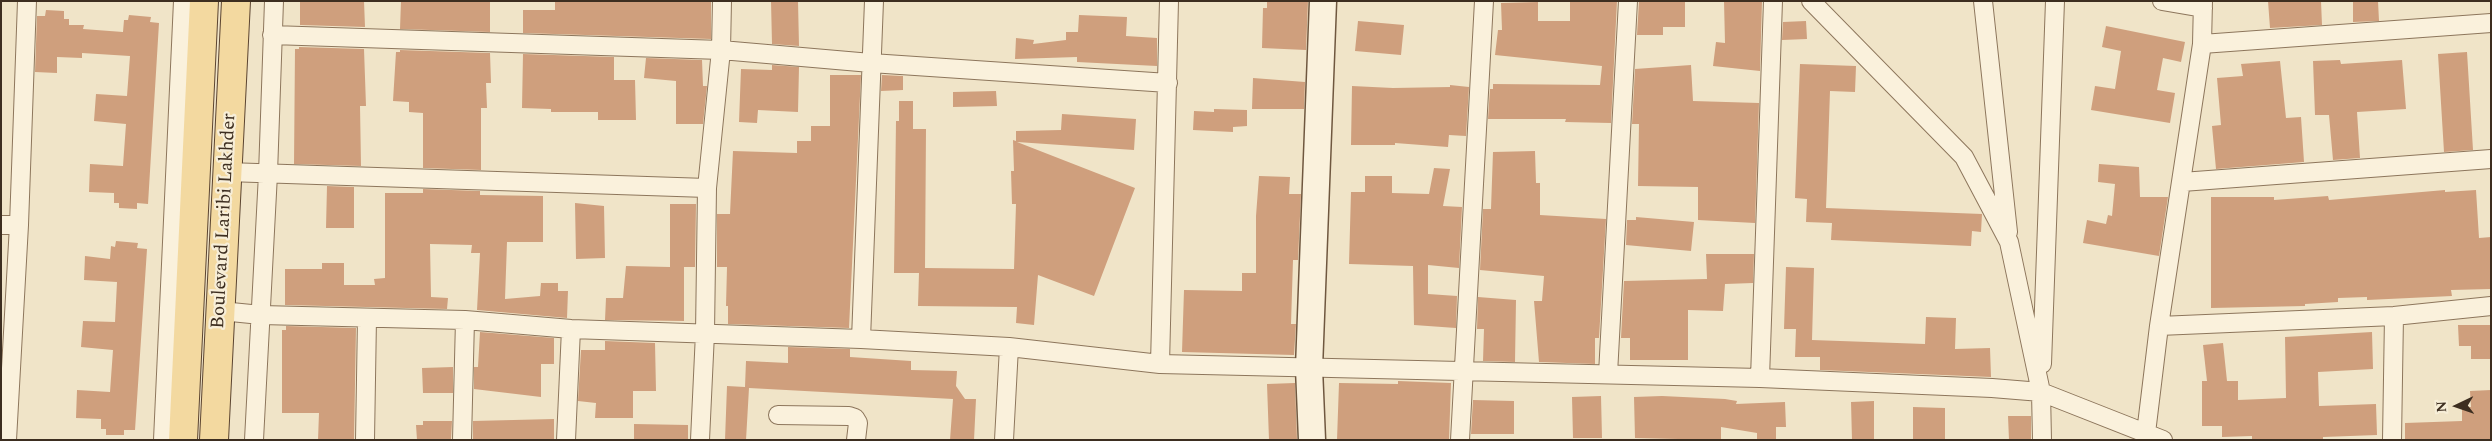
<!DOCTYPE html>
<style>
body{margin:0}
#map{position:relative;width:2492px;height:441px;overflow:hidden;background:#f0e4c8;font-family:Spectral,serif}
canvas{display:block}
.frame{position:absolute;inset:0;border:2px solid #3d2e20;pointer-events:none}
.north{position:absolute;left:2432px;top:381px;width:50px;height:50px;-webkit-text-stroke:4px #f7eed8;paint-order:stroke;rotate:267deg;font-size:14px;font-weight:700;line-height:20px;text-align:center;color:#3d2e20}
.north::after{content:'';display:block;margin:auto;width:18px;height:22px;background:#3d2e20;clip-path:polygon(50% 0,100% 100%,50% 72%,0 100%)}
</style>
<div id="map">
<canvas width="2492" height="441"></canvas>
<div class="frame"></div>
<div class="north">N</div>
</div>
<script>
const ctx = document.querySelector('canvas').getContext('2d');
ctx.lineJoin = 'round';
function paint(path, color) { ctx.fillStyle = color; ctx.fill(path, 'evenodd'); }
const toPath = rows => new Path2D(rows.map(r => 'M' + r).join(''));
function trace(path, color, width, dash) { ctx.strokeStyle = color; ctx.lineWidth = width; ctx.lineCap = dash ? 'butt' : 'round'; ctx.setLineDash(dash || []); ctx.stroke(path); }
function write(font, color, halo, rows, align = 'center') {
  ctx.font = font + ' Spectral,serif'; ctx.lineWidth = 4.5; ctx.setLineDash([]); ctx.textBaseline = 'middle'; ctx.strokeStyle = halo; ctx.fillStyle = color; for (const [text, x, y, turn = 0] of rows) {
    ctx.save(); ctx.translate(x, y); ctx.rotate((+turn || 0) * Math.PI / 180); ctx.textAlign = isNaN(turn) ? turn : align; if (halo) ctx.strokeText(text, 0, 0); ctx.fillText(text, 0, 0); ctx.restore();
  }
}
const building = toPath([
 [300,1,364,1,365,27,300,25],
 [401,1,490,1,490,32,400,29],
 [555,1,711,1,711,39,523,33,523,10,555,10],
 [771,1,798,1,799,46,772,44],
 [1267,1,1308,1,1306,50,1262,48,1263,8,1267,8],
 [1570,1,1617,1,1611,123,1565,122,1566,119,1488,119,1490,89,1493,89,1493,84,1600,85,1602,66,1495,55,1498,30,1502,30,1501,3,1538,2,1538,21,1570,21],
 [1639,1,1685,1,1685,27,1663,27,1663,35,1637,35],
 [1724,1,1762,1,1760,71,1713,66,1716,42,1725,43],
 [2268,1,2321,1,2322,25,2270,28],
 [2353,1,2378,1,2379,21,2353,22],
 [46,10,64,11,64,19,69,19,69,25,84,25,83,29,123,32,124,20,128,20,129,15,151,17,150,22,159,23,148,204,137,203,137,209,119,208,119,203,114,203,114,193,89,192,90,164,123,166,126,124,94,121,96,94,127,96,130,56,82,53,82,58,57,57,57,73,35,72,37,16,45,16],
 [1079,15,1127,17,1126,36,1157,38,1157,66,1077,62,1077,57,1015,59,1016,38,1034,40,1033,44,1066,40,1066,32,1078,32],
 [1358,21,1404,25,1401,55,1355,51],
 [1806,21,1807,39,1782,40,1783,22],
 [2106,26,2185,42,2181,62,2163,58,2157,90,2175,93,2170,123,2091,110,2095,86,2115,89,2121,51,2102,47],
 [299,47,364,49,366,106,360,106,361,166,294,164,295,49,299,49],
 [400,50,490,53,491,83,486,83,487,108,481,108,481,170,423,168,423,113,409,112,409,102,393,101,396,52,400,52],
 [2467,52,2473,150,2444,152,2438,54],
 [523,54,614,57,614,80,635,80,636,120,598,120,598,112,551,112,551,109,522,108],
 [646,58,702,60,703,86,707,86,703,124,676,124,676,81,644,78],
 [2340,60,2341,64,2402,60,2406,109,2357,112,2360,158,2333,160,2329,115,2315,115,2313,61],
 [2280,61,2286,118,2301,117,2304,162,2216,169,2212,126,2221,125,2217,78,2243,76,2241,64],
 [1800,64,1856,66,1855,92,1830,91,1826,208,1982,214,1981,232,1972,231,1971,246,1831,240,1832,223,1806,222,1807,199,1795,198],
 [772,65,799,67,798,112,758,110,757,123,739,122,741,69,772,70],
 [1691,65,1693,101,1759,103,1755,223,1698,220,1698,187,1638,186,1639,124,1632,124,1635,69],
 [830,75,861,75,849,328,728,324,728,306,726,306,727,267,717,267,717,214,730,214,733,151,797,153,797,141,811,141,811,126,830,126],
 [882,75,903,76,903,90,881,91],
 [1253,78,1305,82,1304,109,1252,109],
 [1450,85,1469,87,1466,136,1449,135,1448,147,1395,143,1395,145,1351,145,1352,86,1393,88,1450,87],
 [996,91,997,106,953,107,953,92],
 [899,101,913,101,913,129,926,129,925,268,1014,269,1016,204,1012,204,1011,171,1014,171,1013,140,1016,141,1016,131,1061,130,1062,114,1136,119,1134,150,1017,142,1135,188,1094,296,1038,275,1034,325,1016,323,1017,307,918,306,919,273,894,273,896,121,899,121],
 [1214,109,1247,110,1247,126,1233,127,1233,132,1193,130,1194,111,1214,112],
 [1535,151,1536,183,1540,183,1540,215,1606,219,1599,338,1595,338,1595,364,1539,362,1534,301,1542,301,1544,276,1480,270,1483,209,1491,209,1493,152],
 [2099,164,2139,167,2140,197,2168,197,2159,256,2083,243,2087,220,2106,224,2108,215,2112,216,2115,184,2098,182],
 [1434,168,1450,169,1443,206,1462,207,1459,268,1428,265,1428,294,1457,296,1456,328,1414,325,1413,266,1349,264,1351,192,1365,192,1365,176,1392,176,1392,193,1429,194],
 [1259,176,1290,177,1289,194,1301,194,1298,260,1293,260,1291,324,1296,324,1294,355,1182,352,1184,290,1242,291,1242,273,1256,273,1256,216],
 [327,186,354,187,354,228,326,228],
 [423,189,480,191,480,195,543,196,543,242,507,242,505,299,540,296,541,283,558,283,558,291,568,291,567,318,477,310,480,253,471,253,472,245,430,244,431,297,448,298,447,309,285,305,285,269,322,269,322,263,344,263,344,285,375,285,374,279,385,278,385,193,423,193],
 [2445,190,2445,192,2476,190,2479,238,2491,237,2491,289,2451,290,2452,296,2367,300,2367,297,2338,298,2338,302,2305,304,2305,306,2211,308,2211,197,2274,197,2274,200,2328,196,2329,200],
 [575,203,604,206,605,258,576,259],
 [670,204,696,204,695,267,684,267,684,321,605,320,606,298,623,298,626,266,670,267],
 [1636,217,1694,222,1691,251,1626,245,1627,220,1636,220],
 [116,241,138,243,137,248,147,249,135,430,124,430,124,435,106,435,106,429,101,429,101,419,76,418,77,390,110,392,113,350,81,347,83,321,115,322,117,282,84,280,85,256,110,259,111,246,115,247],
 [1706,254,1754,254,1753,283,1725,284,1723,311,1688,310,1688,360,1630,360,1630,338,1621,338,1624,281,1707,279],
 [1786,267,1814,268,1812,340,1925,344,1926,317,1956,318,1955,349,1990,348,1991,377,1820,370,1820,357,1795,357,1796,329,1784,329],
 [1478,297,1516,300,1515,362,1483,361,1484,329,1477,329],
 [2458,325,2491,325,2491,359,2471,359,2471,346,2459,346],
 [286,326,356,328,354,440,318,440,319,413,282,413,282,330,286,330],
 [480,332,554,338,554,364,541,364,541,397,474,389,474,367,478,367],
 [2372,332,2373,369,2318,372,2319,406,2376,404,2377,435,2323,437,2323,440,2252,440,2252,436,2222,437,2222,426,2202,426,2202,381,2207,381,2203,345,2223,343,2227,381,2238,381,2238,400,2286,398,2285,337],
 [605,341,655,343,656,391,633,391,633,418,595,418,596,403,578,401,581,350,605,350],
 [788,347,850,349,850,357,911,361,911,370,957,371,956,386,965,399,976,399,974,440,950,440,953,399,749,388,746,440,725,440,727,386,745,387,746,361,788,363],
 [453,367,453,393,423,393,422,368],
 [1398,381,1451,383,1449,440,1337,440,1339,383,1398,384],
 [1295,383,1297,440,1269,440,1267,384],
 [2491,390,2491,440,2405,440,2405,423,2462,421,2462,407,2471,407,2470,391],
 [1601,396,1602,438,1573,438,1572,397],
 [1662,396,1725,399,1737,401,1736,404,1785,402,1786,427,1776,427,1776,440,1757,440,1757,433,1721,427,1721,440,1635,438,1634,397],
 [1473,400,1514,401,1514,434,1471,434],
 [1874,401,1874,440,1852,440,1851,402],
 [1913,407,1945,408,1945,440,1913,440],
 [2008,416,2031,416,2031,440,2009,440],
 [554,419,554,440,473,440,473,421],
 [423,421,452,421,451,440,417,440,416,425,423,425],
 [634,424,688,425,688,440,634,440]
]);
const street = toPath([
 [1811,1,1964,157,2009,242,2041,392],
 [1983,1,2008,232],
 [2162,1,2203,8],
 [272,35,721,50,871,63,1168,83],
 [2202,44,2491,23],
 [227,172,707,188],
 [2182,182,2491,159],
 [1,225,19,225],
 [221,311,261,315,465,320,571,329,861,339,1009,347,1160,364,1760,378,1992,388,2041,392,2042,440],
 [2159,326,2394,316,2491,306],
 [861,339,874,1],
 [1160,364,1169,1],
 [2042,364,2055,1],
 [1608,374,1628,1],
 [1760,378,1773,1],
 [2041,392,2163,440],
 [778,415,849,416,855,418,858,423,856,440],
 [2146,433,2159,326,2202,44,2203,1],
 [7,440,19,225,27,1],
 [163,440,183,1],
 [254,440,268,174,274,1],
 [365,440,367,318],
 [462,440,465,320],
 [566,440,571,329],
 [700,440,705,333,707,188,721,50,722,1],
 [1004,440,1009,347],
 [1460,440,1484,1],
 [2392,440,2394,316]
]);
const secondary = toPath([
 [1312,440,1309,368,1323,1]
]);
const primary = toPath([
 [183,440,204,1],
 [214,440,236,1]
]);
const streetNames = [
 ["Boulevard Laribi Lakhder",225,221,-87]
];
paint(building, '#cf9f7d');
trace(street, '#8d765c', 20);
trace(secondary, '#6f573f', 29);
trace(primary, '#5b4430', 30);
trace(street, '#faf1dc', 18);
trace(secondary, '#faf1dc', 26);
trace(primary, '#f3d9a0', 28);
write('19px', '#3d2e20', '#f7eed8', streetNames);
</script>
